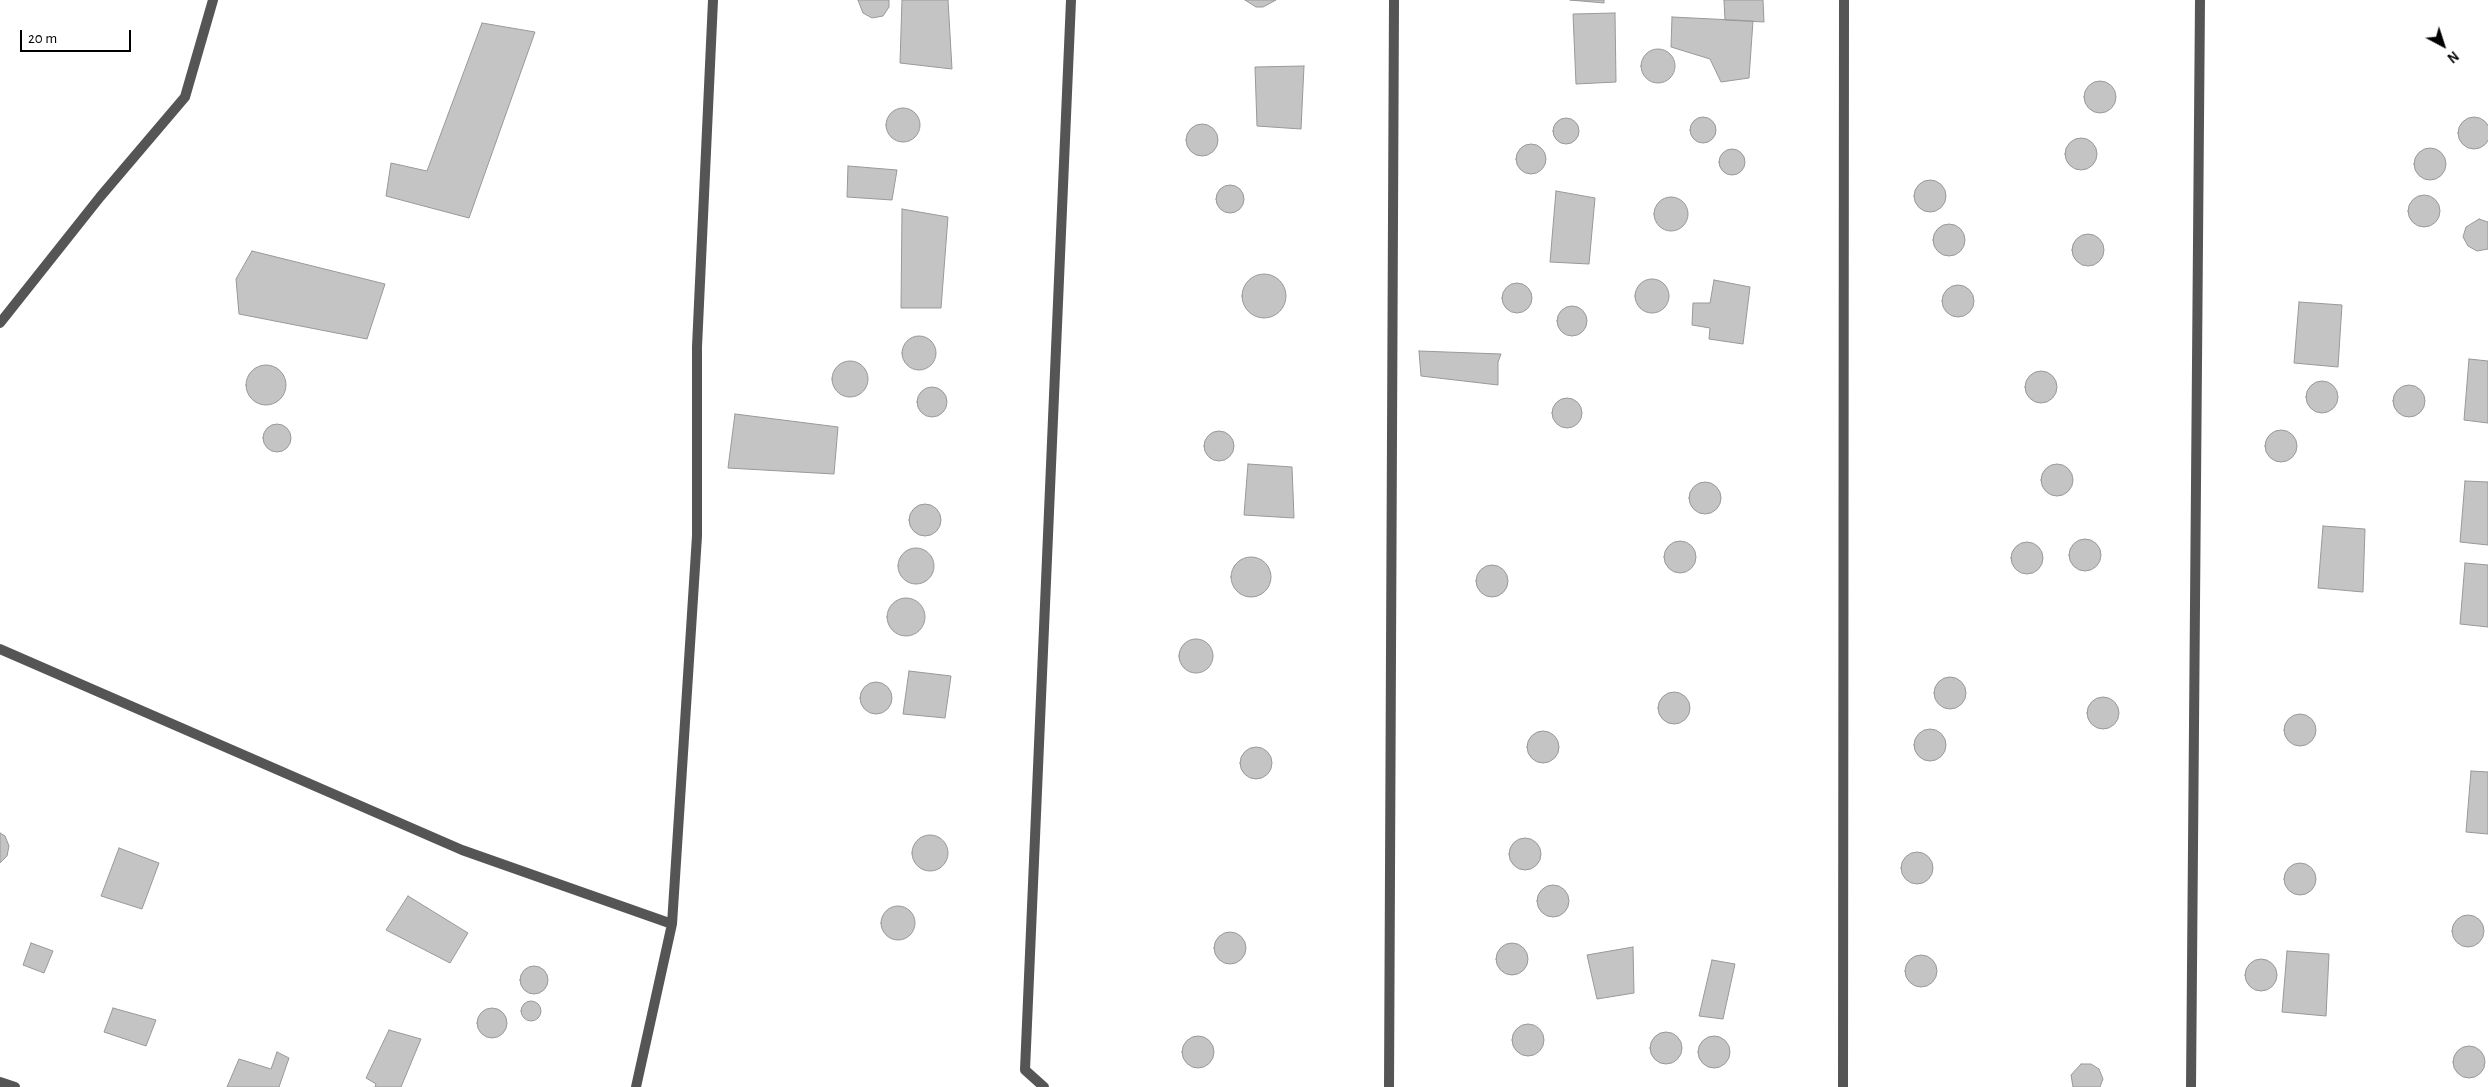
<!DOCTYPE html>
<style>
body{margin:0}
#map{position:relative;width:2488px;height:1087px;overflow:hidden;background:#fff;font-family:"Alegreya Sans",sans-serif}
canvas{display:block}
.north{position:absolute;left:2418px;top:20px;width:50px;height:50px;-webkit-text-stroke:4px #fff;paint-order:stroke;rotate:140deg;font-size:14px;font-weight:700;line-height:20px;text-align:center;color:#000}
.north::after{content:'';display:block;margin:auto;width:18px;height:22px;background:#000;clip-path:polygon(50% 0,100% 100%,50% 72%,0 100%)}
.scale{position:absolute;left:20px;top:30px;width:111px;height:22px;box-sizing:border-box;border:2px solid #000;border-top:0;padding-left:6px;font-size:15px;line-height:18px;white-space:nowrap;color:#000;-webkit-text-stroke:4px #fff;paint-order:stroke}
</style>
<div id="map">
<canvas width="2488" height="1087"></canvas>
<div class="north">N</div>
<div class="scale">20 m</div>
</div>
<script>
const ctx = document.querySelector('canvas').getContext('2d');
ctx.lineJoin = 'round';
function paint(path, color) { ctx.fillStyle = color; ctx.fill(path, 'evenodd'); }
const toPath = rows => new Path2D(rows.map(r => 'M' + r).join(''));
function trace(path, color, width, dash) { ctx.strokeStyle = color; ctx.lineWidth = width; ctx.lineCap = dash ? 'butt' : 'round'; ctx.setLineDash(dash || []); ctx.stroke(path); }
const building = toPath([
 [858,0,889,0,889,7,883,16,872,18,863,13,858,0],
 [902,0,948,0,952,69,900,63,902,0],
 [1245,0,1276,0,1263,7,1256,7,1245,0],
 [1570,0,1604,0,1604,3,1570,0],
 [1724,0,1763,0,1764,22,1725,20,1724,0],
 [1615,13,1616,82,1576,84,1573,14,1615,13],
 [1672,17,1753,21,1749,78,1721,82,1710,59,1671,47,1672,17],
 [482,23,535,32,469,218,386,196,391,163,427,171,482,23],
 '1641 66a17 17 0 1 1 34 0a17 17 0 1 1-34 0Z',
 [1304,66,1301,129,1257,126,1255,67,1304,66],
 '2084 97a16 16 0 1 1 32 0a16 16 0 1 1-32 0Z',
 '886 125a17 17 0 1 1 34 0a17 17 0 1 1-34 0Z',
 '1690 130a13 13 0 1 1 26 0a13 13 0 1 1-26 0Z',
 '2458 133a16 16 0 1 1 32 0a16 16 0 1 1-32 0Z',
 '1553 131a13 13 0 1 1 26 0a13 13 0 1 1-26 0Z',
 '1186 140a16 16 0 1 1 32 0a16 16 0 1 1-32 0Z',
 '2065 154a16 16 0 1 1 32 0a16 16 0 1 1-32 0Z',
 '1516 159a15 15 0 1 1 30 0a15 15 0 1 1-30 0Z',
 '2414 164a16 16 0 1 1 32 0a16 16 0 1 1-32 0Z',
 '1719 162a13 13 0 1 1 26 0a13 13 0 1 1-26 0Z',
 [848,166,897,170,892,200,847,197,848,166],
 '1914 196a16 16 0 1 1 32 0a16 16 0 1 1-32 0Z',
 '1216 199a14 14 0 1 1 28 0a14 14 0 1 1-28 0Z',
 [1556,191,1595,198,1589,264,1550,262,1556,191],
 '2408 211a16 16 0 1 1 32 0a16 16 0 1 1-32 0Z',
 '1654 214a17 17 0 1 1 34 0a17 17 0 1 1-34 0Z',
 [902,209,948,217,941,308,901,308,902,209],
 [2479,219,2488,222,2488,249,2477,251,2468,246,2463,237,2466,227,2479,219],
 '1933 240a16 16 0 1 1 32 0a16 16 0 1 1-32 0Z',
 '2072 250a16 16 0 1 1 32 0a16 16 0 1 1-32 0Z',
 [252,251,385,284,367,339,239,314,236,279,252,251],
 '1242 296a22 22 0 1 1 44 0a22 22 0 1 1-44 0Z',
 '1635 296a17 17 0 1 1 34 0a17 17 0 1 1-34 0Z',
 [1714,280,1750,287,1743,344,1709,339,1710,328,1692,325,1693,303,1710,303,1714,280],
 '1502 298a15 15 0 1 1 30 0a15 15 0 1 1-30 0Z',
 '1942 301a16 16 0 1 1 32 0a16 16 0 1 1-32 0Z',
 [2299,302,2342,305,2338,367,2294,363,2299,302],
 '1557 321a15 15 0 1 1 30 0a15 15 0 1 1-30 0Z',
 '902 353a17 17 0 1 1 34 0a17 17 0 1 1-34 0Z',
 [1419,351,1501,354,1498,362,1498,385,1421,376,1419,351],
 [2469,359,2488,361,2488,423,2464,420,2469,359],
 '832 379a18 18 0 1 1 36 0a18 18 0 1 1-36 0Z',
 '246 385a20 20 0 1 1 40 0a20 20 0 1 1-40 0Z',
 '2025 387a16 16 0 1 1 32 0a16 16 0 1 1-32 0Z',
 '2306 397a16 16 0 1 1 32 0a16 16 0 1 1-32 0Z',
 '2393 401a16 16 0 1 1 32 0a16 16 0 1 1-32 0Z',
 '917 402a15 15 0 1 1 30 0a15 15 0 1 1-30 0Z',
 '1552 413a15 15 0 1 1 30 0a15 15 0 1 1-30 0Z',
 [735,414,838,427,834,474,728,468,735,414],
 '263 438a14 14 0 1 1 28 0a14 14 0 1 1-28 0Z',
 '2265 446a16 16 0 1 1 32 0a16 16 0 1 1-32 0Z',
 '1204 446a15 15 0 1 1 30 0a15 15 0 1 1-30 0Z',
 [1248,464,1292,467,1294,518,1244,515,1248,464],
 '2041 480a16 16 0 1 1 32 0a16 16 0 1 1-32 0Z',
 [2465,481,2488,482,2488,545,2460,542,2465,481],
 '1689 498a16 16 0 1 1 32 0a16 16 0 1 1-32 0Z',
 '909 520a16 16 0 1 1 32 0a16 16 0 1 1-32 0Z',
 [2323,526,2365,529,2363,592,2318,588,2323,526],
 '2069 555a16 16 0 1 1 32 0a16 16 0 1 1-32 0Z',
 '1664 557a16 16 0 1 1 32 0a16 16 0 1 1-32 0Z',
 '2011 558a16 16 0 1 1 32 0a16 16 0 1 1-32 0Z',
 '898 566a18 18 0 1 1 36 0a18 18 0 1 1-36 0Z',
 '1231 577a20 20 0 1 1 40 0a20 20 0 1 1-40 0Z',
 [2465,563,2488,565,2488,627,2460,624,2465,563],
 '1476 581a16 16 0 1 1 32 0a16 16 0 1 1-32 0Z',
 '887 617a19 19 0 1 1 38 0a19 19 0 1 1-38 0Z',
 '1179 656a17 17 0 1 1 34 0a17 17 0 1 1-34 0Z',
 [909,671,951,676,945,718,903,714,909,671],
 '1934 693a16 16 0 1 1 32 0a16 16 0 1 1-32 0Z',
 '860 698a16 16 0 1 1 32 0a16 16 0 1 1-32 0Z',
 '1658 708a16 16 0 1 1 32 0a16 16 0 1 1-32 0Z',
 '2087 713a16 16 0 1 1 32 0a16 16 0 1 1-32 0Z',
 '2284 730a16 16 0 1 1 32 0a16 16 0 1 1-32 0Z',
 '1914 745a16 16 0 1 1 32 0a16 16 0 1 1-32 0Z',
 '1527 747a16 16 0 1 1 32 0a16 16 0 1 1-32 0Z',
 '1240 763a16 16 0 1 1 32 0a16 16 0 1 1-32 0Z',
 [2471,771,2488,772,2488,834,2466,832,2471,771],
 [0,833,5,836,9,846,7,856,0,863,0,833],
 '912 853a18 18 0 1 1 36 0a18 18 0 1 1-36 0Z',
 '1509 854a16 16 0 1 1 32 0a16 16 0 1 1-32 0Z',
 [119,848,159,863,142,909,101,896,119,848],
 '1901 868a16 16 0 1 1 32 0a16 16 0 1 1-32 0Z',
 '2284 879a16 16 0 1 1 32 0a16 16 0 1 1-32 0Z',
 '1537 901a16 16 0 1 1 32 0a16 16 0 1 1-32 0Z',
 [408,896,468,933,450,963,386,930,408,896],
 '881 923a17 17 0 1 1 34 0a17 17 0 1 1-34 0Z',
 '2452 931a16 16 0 1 1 32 0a16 16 0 1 1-32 0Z',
 '1214 948a16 16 0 1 1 32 0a16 16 0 1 1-32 0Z',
 [31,943,53,951,44,973,23,965,31,943],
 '1496 959a16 16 0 1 1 32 0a16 16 0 1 1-32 0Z',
 [1633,947,1634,993,1597,999,1587,955,1633,947],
 [2287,951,2329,954,2326,1016,2282,1012,2287,951],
 '1905 971a16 16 0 1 1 32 0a16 16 0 1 1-32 0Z',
 '2245 975a16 16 0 1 1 32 0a16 16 0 1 1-32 0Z',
 [1712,960,1735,964,1723,1019,1699,1016,1712,960],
 '520 980a14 14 0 1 1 28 0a14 14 0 1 1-28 0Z',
 '521 1011a10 10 0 1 1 20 0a10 10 0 1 1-20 0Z',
 [113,1008,156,1020,146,1046,104,1032,113,1008],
 '477 1023a15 15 0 1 1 30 0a15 15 0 1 1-30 0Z',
 '1512 1040a16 16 0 1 1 32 0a16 16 0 1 1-32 0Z',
 [389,1030,421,1039,401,1087,375,1087,376,1084,366,1078,389,1030],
 '1650 1048a16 16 0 1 1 32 0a16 16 0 1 1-32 0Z',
 '1182 1052a16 16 0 1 1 32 0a16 16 0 1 1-32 0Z',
 '1698 1052a16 16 0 1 1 32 0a16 16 0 1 1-32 0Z',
 '2453 1062a16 16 0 1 1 32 0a16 16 0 1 1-32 0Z',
 [277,1052,289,1058,279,1087,227,1087,239,1059,271,1069,277,1052],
 [2081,1064,2091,1064,2099,1069,2103,1079,2100,1087,2073,1087,2071,1075,2081,1064]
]);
const minor = toPath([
 [0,323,100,197,185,97,213,0],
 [0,649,462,850,672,924],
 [0,1082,15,1087],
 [636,1087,672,924,697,536,697,347,713,0],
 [1044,1087,1025,1070,1071,0],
 [1389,1087,1394,0],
 [1843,1087,1844,0],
 [2191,1087,2200,0]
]);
paint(building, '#c4c4c4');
trace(building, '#999', 1);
trace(minor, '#555', 10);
</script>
